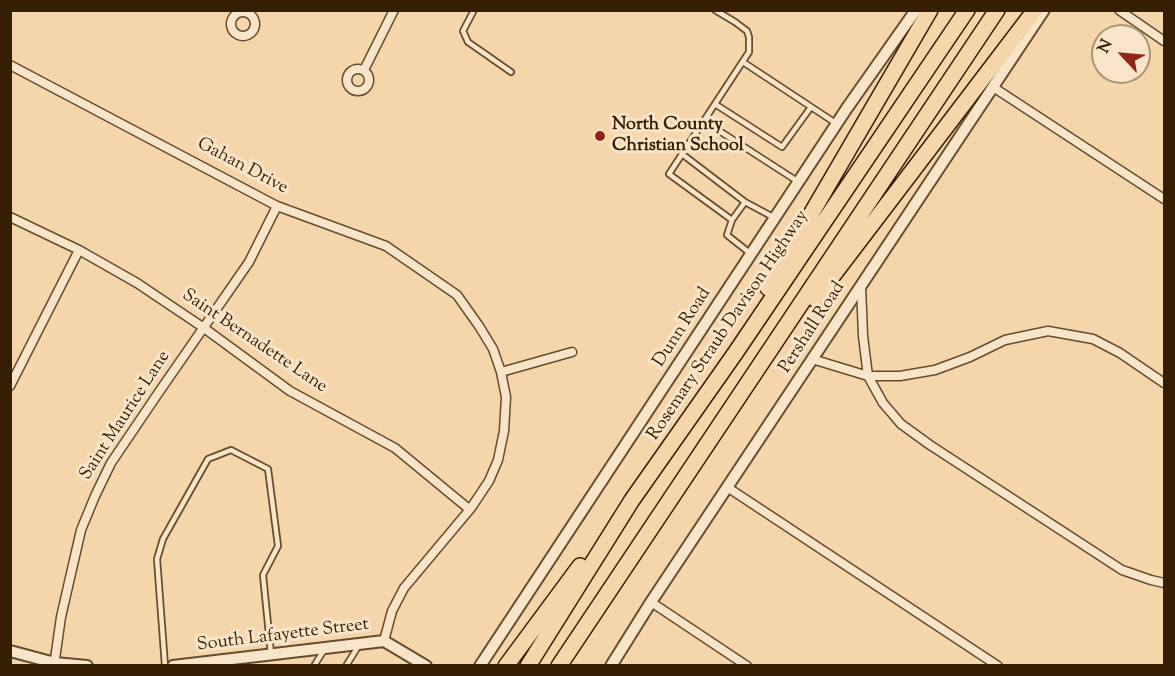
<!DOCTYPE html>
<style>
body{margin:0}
#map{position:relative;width:1175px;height:676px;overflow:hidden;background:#f5d5aa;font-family:"Sorts Mill Goudy",serif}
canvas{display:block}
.frame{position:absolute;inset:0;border:12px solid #351e02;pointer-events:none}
.north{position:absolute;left:1091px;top:24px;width:60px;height:60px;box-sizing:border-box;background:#f8e4c8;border:2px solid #aa9579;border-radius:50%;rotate:296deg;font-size:16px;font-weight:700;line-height:24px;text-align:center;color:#351e02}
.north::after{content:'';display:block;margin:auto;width:21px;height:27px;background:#8f2418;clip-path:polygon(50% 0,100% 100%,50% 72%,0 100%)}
</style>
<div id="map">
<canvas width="1175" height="676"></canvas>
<div class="frame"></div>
<div class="north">N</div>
</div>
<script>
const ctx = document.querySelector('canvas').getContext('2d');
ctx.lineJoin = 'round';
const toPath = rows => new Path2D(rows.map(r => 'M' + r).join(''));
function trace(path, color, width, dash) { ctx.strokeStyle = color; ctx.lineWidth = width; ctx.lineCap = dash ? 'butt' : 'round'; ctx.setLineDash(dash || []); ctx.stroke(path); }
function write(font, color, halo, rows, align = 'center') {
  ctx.font = font + ' "Sorts Mill Goudy",serif'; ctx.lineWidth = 6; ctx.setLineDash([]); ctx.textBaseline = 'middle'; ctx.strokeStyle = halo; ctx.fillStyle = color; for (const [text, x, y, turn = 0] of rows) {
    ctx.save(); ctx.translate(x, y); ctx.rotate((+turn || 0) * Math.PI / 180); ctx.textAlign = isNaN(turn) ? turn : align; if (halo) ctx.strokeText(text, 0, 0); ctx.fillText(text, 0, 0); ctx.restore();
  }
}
const service = toPath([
 [474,10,463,31,468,42,511,72],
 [715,10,735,22,747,31,749,37,749,52,669,174,732,220],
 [743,62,837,124],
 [715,104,782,147,811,107],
 [704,121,797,181],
 [682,154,745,202,773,217],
 [745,202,732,220,727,235,751,254],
 [165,666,157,559,163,539,208,459,231,450,268,469,278,546,263,575,271,654],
 [314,666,324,650],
 [346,666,359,645]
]);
const minor = toPath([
 [1119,10,1164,41],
 '231 24a12 12 0 1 1 24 0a12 12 0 1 1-24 0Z',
 [10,65,277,206,386,246,457,295,479,326,493,349,501,372,506,397,504,431,498,460,489,481,471,508,404,588,392,611,384,641],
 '347 80a11 11 0 1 1 22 0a11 11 0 1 1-22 0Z',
 [364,70,394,10],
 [993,87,1164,199],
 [10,217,79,250,137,283,204,328,290,391,395,448,469,509],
 [861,286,863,336,868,376,883,403,901,424,930,445,1122,570,1151,580,1164,583],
 [812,359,868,376,900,376,935,370,970,357,1005,340,1048,331,1093,339,1120,353,1164,383],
 [501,372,572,352],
 [10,386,79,250],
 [727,487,998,666],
 [651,602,747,666],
 [54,666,61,617,81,530,95,496,111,463,159,392,249,262,277,206]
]);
const tertiary = toPath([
 [10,651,55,663,87,666],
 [173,666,384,641,426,666],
 [480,666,847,108,916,10],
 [611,666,651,602,1044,10]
]);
const motorway = toPath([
 [768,288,930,10],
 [815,299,1035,10],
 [506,666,580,566],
 [528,666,632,500,736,352,967,10],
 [559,666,997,10]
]);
const markers = [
 [600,136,6,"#8f2418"]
];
const poiNames = [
 ["North County",612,126],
 ["Christian School",612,147]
];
const streetNames = [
 ["Gahan Drive",242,167,28],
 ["Rosemary Straub Davison Highway",729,326,-56],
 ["Dunn Road",683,328,-57],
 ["Pershall Road",813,328,-57],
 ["Saint Bernadette Lane",254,342,34],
 ["Saint Maurice Lane",126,416,-57],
 ["South Lafayette Street",283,636,-7]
];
trace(service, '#654c2c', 8);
trace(minor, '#654c2c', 11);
trace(tertiary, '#654c2c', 14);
trace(motorway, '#351e02', 18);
trace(service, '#f8e4c8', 4.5);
trace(minor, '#f8e4c8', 8);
trace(tertiary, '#f8e4c8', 10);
trace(motorway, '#f5d5aa', 15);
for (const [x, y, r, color] of markers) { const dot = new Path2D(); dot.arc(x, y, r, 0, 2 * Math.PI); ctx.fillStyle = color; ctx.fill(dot); trace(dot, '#f8e4c8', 2); }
write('bold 18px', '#351e02', '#f8e4c8', poiNames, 'left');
write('18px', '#351e02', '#f8e4c8', streetNames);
</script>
